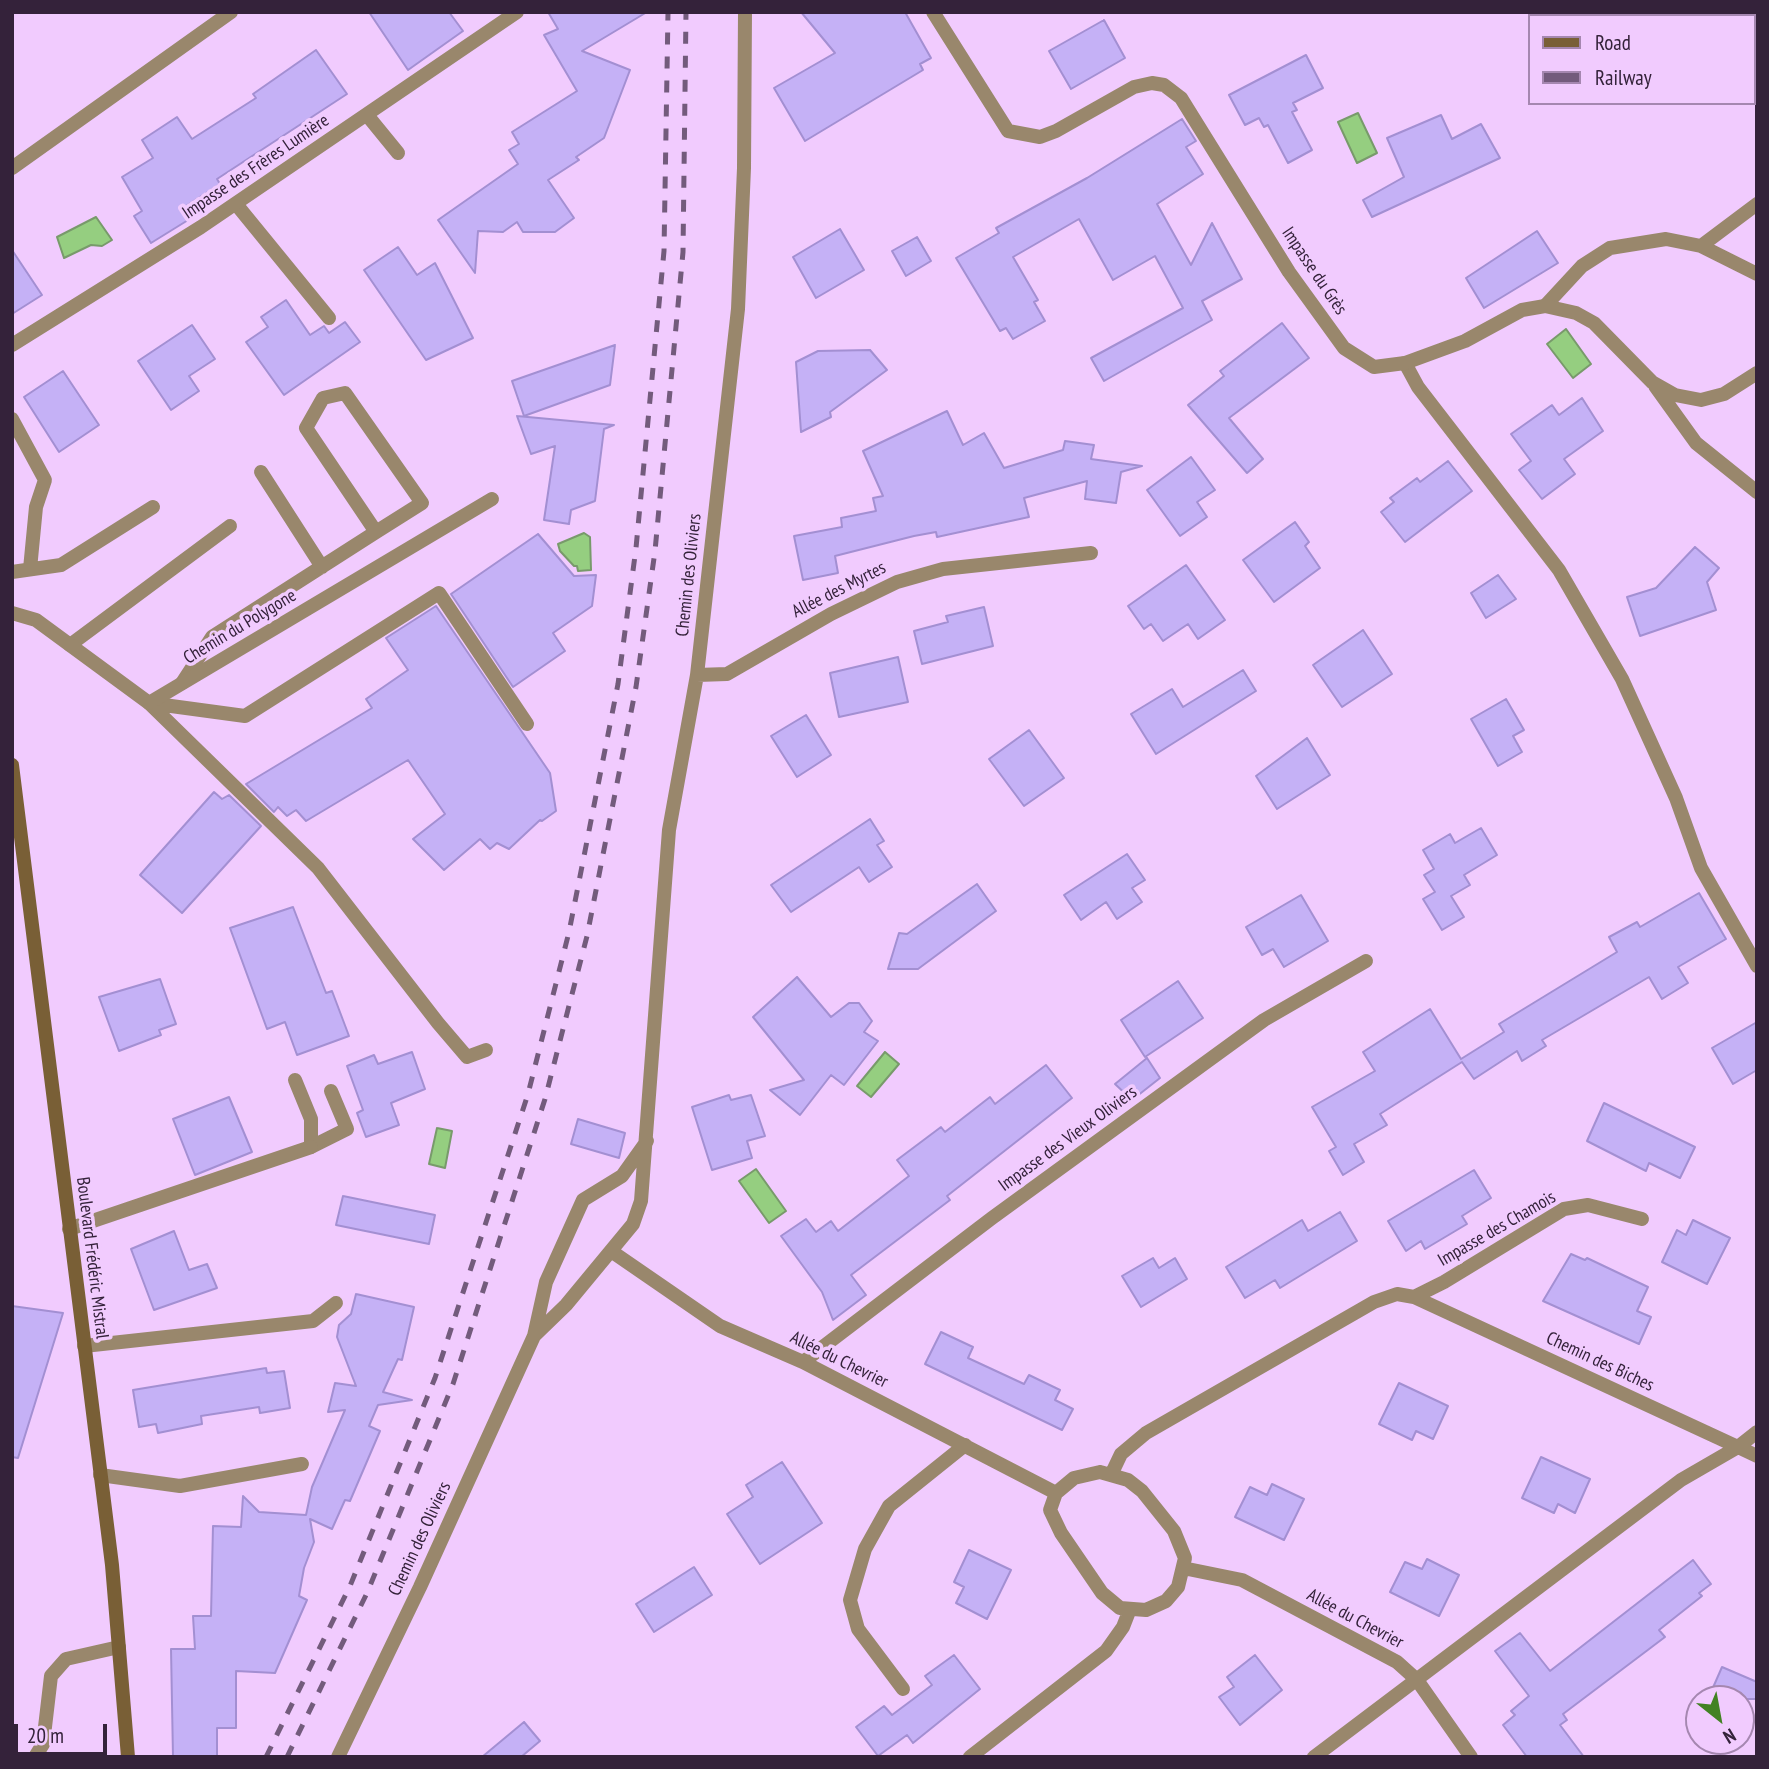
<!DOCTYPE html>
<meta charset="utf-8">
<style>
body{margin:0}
#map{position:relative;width:1769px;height:1769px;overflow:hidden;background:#f1cbfe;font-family:"PT Sans Narrow",sans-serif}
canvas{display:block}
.frame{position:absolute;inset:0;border:14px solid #34223a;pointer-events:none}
.legend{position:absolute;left:1528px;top:14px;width:228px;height:91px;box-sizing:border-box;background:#f1cbfe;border:2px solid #a587b0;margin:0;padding:9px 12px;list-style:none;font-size:21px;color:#34223a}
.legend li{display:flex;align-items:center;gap:14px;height:35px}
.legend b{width:35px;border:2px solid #a587b0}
.north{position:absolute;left:1685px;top:1685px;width:70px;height:70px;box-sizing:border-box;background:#f1cbfe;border:2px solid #a587b0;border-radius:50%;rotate:149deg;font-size:19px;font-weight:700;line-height:28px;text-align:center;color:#34223a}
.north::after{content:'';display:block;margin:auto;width:24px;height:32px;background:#428223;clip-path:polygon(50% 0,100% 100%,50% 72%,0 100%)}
.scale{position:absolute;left:14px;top:1724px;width:93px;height:32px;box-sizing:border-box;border:4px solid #34223a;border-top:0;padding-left:9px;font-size:21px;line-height:24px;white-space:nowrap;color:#34223a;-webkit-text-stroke:5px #f1cbfe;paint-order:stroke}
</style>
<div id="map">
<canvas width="1769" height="1769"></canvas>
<div class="frame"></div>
<ul class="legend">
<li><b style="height:9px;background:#795f36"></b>Road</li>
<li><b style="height:9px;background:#735b7c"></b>Railway</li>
</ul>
<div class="north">N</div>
<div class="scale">20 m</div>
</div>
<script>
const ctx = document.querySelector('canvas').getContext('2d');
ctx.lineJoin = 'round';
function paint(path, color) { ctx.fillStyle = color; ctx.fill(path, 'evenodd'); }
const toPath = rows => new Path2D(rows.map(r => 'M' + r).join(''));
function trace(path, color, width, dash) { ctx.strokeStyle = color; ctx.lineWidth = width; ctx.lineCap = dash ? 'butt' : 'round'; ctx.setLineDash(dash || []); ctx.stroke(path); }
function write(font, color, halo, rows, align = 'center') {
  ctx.font = font + ' "PT Sans Narrow",sans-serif'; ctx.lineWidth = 7; ctx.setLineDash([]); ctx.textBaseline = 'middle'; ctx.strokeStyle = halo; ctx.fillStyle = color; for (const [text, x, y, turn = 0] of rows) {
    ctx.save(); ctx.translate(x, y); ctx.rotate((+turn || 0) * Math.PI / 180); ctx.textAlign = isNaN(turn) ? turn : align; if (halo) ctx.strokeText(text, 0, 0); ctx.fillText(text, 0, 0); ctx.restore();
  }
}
const water = toPath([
 [1358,113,1377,153,1357,163,1338,122,1358,113],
 [96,217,112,240,102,246,91,245,64,258,57,237,96,217],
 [1566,329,1591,364,1573,378,1547,344,1566,329],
 [584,533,590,537,591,570,578,571,577,566,574,566,560,551,558,544,584,533],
 [885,1052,899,1064,871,1097,857,1086,885,1052],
 [437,1128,452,1131,445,1168,429,1164,437,1128],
 [756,1169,786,1211,769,1223,739,1181,756,1169]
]);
const building = toPath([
 [369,12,449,12,463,31,408,70,369,12],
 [548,12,647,12,582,51,630,70,604,138,576,157,579,160,548,180,574,218,555,232,523,232,517,222,503,232,478,231,475,273,438,220,518,164,509,150,519,144,512,132,577,91,544,35,558,29,548,12],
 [801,12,905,12,931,58,920,64,923,70,805,141,774,88,835,53,801,12],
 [1104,20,1125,58,1071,89,1049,51,1104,20],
 [316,50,347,94,217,179,220,184,186,206,193,217,151,243,134,216,142,211,122,177,153,158,142,140,177,117,192,139,256,98,253,94,316,50],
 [1306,55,1323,88,1293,103,1297,110,1292,112,1312,150,1288,163,1268,125,1264,127,1259,118,1245,125,1229,95,1306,55],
 [1441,115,1452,139,1481,124,1500,158,1372,217,1363,200,1404,177,1387,138,1441,115],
 [1182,119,1196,141,1186,147,1203,174,1157,204,1191,265,1212,223,1242,279,1202,301,1212,320,1104,381,1091,358,1183,308,1155,256,1113,280,1079,219,1013,257,1038,300,1034,302,1045,321,1013,339,1006,328,1000,331,956,258,999,233,996,228,1087,178,1182,119],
 [840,229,864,270,816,298,793,257,840,229],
 [1537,231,1558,263,1484,308,1466,278,1537,231],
 [917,237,931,261,906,276,892,251,917,237],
 [398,247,417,275,435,263,473,338,426,360,364,270,398,247],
 [12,250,42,295,12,314,12,250],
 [286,300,310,335,324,326,329,333,345,322,360,342,284,395,246,342,268,327,261,317,286,300],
 [1282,323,1309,358,1229,418,1263,459,1247,473,1188,405,1224,376,1220,371,1282,323],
 [192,325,215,359,189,376,199,391,171,410,138,361,192,325],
 [615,345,610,385,524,416,512,381,615,345],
 [870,350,887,370,830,412,831,417,801,432,796,362,818,351,870,350],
 [63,371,99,425,59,452,24,397,63,371],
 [1582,398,1603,431,1564,459,1575,474,1542,499,1519,470,1531,461,1511,434,1552,405,1559,415,1582,398],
 [947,411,963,445,984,433,1004,468,1063,450,1065,441,1094,445,1091,459,1142,466,1121,472,1116,503,1085,499,1087,481,1024,498,1029,517,937,537,936,532,914,536,835,556,838,573,803,580,794,536,842,527,841,518,876,511,873,498,883,496,863,451,947,411],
 [517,416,614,425,604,429,595,501,571,510,569,524,544,520,555,446,531,454,517,416],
 [1191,457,1215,490,1197,502,1207,517,1180,536,1147,490,1191,457],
 [1448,461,1472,491,1405,542,1381,512,1394,502,1390,498,1417,478,1420,482,1448,461],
 [1295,522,1309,542,1305,546,1320,568,1274,602,1243,560,1295,522],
 [538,534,574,576,596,575,592,606,553,633,565,651,513,687,451,594,538,534],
 [1695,547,1719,568,1707,582,1716,610,1640,636,1627,597,1656,588,1695,547],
 [1186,565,1225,620,1198,639,1188,624,1163,641,1151,624,1144,629,1128,606,1186,565],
 [1498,575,1516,599,1486,618,1471,593,1498,575],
 [436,606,550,773,556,811,542,821,540,820,509,849,497,843,490,849,480,839,444,870,413,839,445,814,408,760,306,821,296,810,287,816,278,807,274,812,246,784,372,708,366,699,408,670,386,638,436,606],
 [984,607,993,646,922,664,914,631,948,622,946,616,984,607],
 [1363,630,1392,674,1342,707,1313,665,1363,630],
 [898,657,908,702,839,717,830,673,898,657],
 [1243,670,1256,691,1156,754,1131,714,1172,689,1183,707,1243,670],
 [1506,699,1524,730,1513,736,1522,752,1498,766,1471,719,1506,699],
 [806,715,831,755,797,777,771,736,806,715],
 [1029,730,1064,778,1024,806,989,759,1029,730],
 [1307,738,1330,775,1277,809,1256,776,1307,738],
 [214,792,222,799,229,795,261,826,182,913,140,875,214,792],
 [870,819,884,841,877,845,892,867,869,882,859,867,791,912,771,885,870,819],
 [1481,828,1497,855,1464,875,1470,885,1451,896,1464,917,1442,930,1423,899,1435,892,1424,875,1434,869,1423,850,1450,834,1455,843,1481,828],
 [1127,854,1145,880,1132,888,1142,902,1117,919,1106,902,1081,920,1064,895,1127,854],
 [977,884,996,911,918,969,888,969,899,933,907,934,977,884],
 [1699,893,1726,939,1678,967,1688,983,1662,999,1649,977,1542,1040,1546,1046,1522,1061,1517,1051,1474,1079,1462,1062,1380,1114,1387,1125,1354,1144,1364,1162,1343,1175,1329,1151,1336,1147,1312,1107,1375,1071,1363,1052,1430,1009,1461,1059,1504,1032,1499,1024,1617,952,1609,937,1637,922,1640,927,1699,893],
 [1301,895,1328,941,1284,967,1273,949,1262,955,1246,927,1301,895],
 [293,907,326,993,332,991,349,1036,297,1055,285,1022,267,1029,230,928,293,907],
 [797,977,831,1017,849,1003,859,1003,872,1021,864,1032,878,1041,844,1085,831,1075,800,1115,770,1090,804,1080,753,1017,797,977],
 [160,979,176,1024,159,1030,161,1035,119,1051,99,997,160,979],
 [1178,981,1203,1018,1145,1057,1121,1020,1178,981],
 [1757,1022,1757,1070,1733,1084,1712,1048,1757,1022],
 [412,1052,425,1089,391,1103,399,1125,366,1137,357,1113,363,1110,347,1066,374,1055,378,1064,412,1052],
 [1147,1058,1160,1078,1132,1100,1115,1084,1147,1058],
 [1046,1065,1072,1098,947,1196,950,1200,851,1275,866,1295,833,1320,822,1292,781,1236,806,1219,816,1232,831,1221,838,1231,909,1176,897,1160,941,1127,945,1132,990,1097,995,1104,1046,1065],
 [729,1095,731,1100,751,1095,765,1136,747,1141,752,1158,712,1170,692,1107,729,1095],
 [229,1097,252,1152,195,1175,173,1119,229,1097],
 [1604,1103,1695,1147,1680,1178,1649,1163,1646,1171,1587,1141,1604,1103],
 [578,1119,625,1133,619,1158,571,1144,578,1119],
 [1474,1170,1491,1198,1462,1216,1467,1224,1425,1249,1421,1241,1406,1251,1388,1221,1474,1170],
 [343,1196,435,1215,429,1244,336,1225,343,1196],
 [1340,1212,1357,1241,1280,1288,1275,1280,1245,1298,1226,1267,1302,1220,1308,1231,1340,1212],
 [1693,1220,1730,1238,1707,1284,1662,1262,1677,1230,1686,1235,1693,1220],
 [174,1231,189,1270,207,1264,217,1288,154,1310,131,1249,174,1231],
 [1571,1254,1585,1260,1587,1258,1648,1287,1637,1311,1651,1317,1639,1344,1543,1301,1571,1254],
 [1153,1258,1159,1268,1175,1258,1187,1279,1141,1307,1122,1276,1153,1258],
 [356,1294,414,1307,402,1360,398,1359,383,1392,412,1400,378,1405,369,1426,380,1431,350,1501,345,1500,332,1529,310,1519,314,1542,304,1568,299,1596,307,1600,275,1673,236,1671,236,1728,217,1728,217,1757,173,1757,171,1649,195,1649,193,1616,211,1616,213,1526,241,1527,243,1496,259,1512,306,1515,312,1487,345,1410,328,1412,335,1383,356,1386,337,1337,339,1325,351,1314,356,1294],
 [12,1306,63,1313,18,1458,12,1457,12,1306],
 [941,1332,973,1347,968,1358,1024,1384,1029,1375,1060,1390,1055,1400,1073,1409,1062,1430,925,1364,941,1332],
 [266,1368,267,1373,284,1371,290,1408,260,1413,259,1407,201,1416,202,1424,158,1433,156,1424,139,1427,133,1390,266,1368],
 [1399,1383,1448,1406,1433,1439,1416,1431,1412,1440,1379,1424,1399,1383],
 [1541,1457,1590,1479,1575,1513,1558,1504,1554,1513,1522,1498,1541,1457],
 [782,1462,822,1523,760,1564,727,1514,753,1497,746,1485,782,1462],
 [1272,1484,1304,1499,1284,1540,1235,1517,1250,1487,1267,1495,1272,1484],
 [969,1550,1011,1570,987,1619,956,1603,964,1587,954,1582,969,1550],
 [1427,1559,1459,1575,1439,1616,1390,1592,1405,1562,1422,1569,1427,1559],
 [1693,1560,1711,1584,1699,1593,1702,1596,1659,1630,1665,1637,1563,1714,1567,1720,1560,1725,1584,1757,1527,1757,1503,1725,1515,1715,1511,1711,1529,1696,1495,1651,1520,1633,1550,1671,1693,1560],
 [694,1567,712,1595,654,1632,636,1604,694,1567],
 [954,1655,980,1689,913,1743,907,1735,878,1756,856,1727,884,1706,892,1715,932,1685,925,1676,954,1655],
 [1255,1655,1282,1690,1240,1725,1219,1697,1234,1687,1227,1677,1255,1655],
 [1722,1667,1757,1682,1757,1699,1708,1699,1722,1667],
 [524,1722,540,1741,521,1757,482,1757,524,1722]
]);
const service = toPath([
 [367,115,398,153],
 [236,204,329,318],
 [1701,246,1757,204],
 [1545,306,1582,266,1610,248,1666,239,1701,246,1757,274],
 [1405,363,1418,387,1559,570,1622,679,1676,798,1701,868,1757,966],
 [12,419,45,480,36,507,30,569],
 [261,472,322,567],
 [12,572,61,565,153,507],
 [70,645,230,526],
 [182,683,212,637,376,532,422,503,345,393,323,398,306,428,376,532],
 [149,703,318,868,438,1023,467,1057,486,1050],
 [149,703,245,716,439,593,527,724],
 [295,1080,311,1119,311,1147,347,1129,331,1091],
 [84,1346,313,1321,336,1303],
 [100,1475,180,1486,302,1464],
 [903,1689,858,1629,850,1600,865,1549,889,1506,965,1445],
 [35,1757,43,1744,51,1676,66,1659,119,1647]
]);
const minor = toPath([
 [933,12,1008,131,1040,137,1056,131,1134,87,1152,83,1164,85,1181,98,1289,272,1344,348,1374,367,1405,363,1465,341,1522,310,1545,306,1576,313,1594,323,1652,382,1675,395,1701,400,1724,394,1757,373],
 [12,168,231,12],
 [12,345,201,227,517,12],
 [1655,386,1696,443,1757,492],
 [12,613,36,620,149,703,492,499],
 [697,675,727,674,831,614,897,582,943,569,1091,553],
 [69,1229,311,1147],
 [611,1251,720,1326,803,1362,1056,1493],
 [1414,1297,1444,1282,1564,1209,1588,1205,1642,1219],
 [534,1336,566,1305,633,1224,641,1201,669,830,697,675,738,309,744,168,745,12],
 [803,1362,992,1218,1264,1020,1366,961],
 [1757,1432,1738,1447,1757,1456],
 [1100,1472,1128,1480,1142,1491,1174,1531,1185,1558,1178,1587,1166,1601,1146,1610,1120,1608,1102,1593,1061,1533,1050,1510,1056,1493,1074,1478,1100,1472],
 [1111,1475,1121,1454,1146,1433,1374,1302,1397,1294,1414,1297,1738,1447,1681,1480,1314,1757],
 [1183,1568,1242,1580,1397,1662,1417,1680,1471,1757],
 [338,1757,420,1587,534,1336,546,1282,583,1200,622,1176,647,1141],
 [970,1757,1106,1651,1123,1627,1130,1609]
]);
const secondary = toPath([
 [12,765,112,1565,128,1757]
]);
const rail = toPath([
 [266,1757,350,1586,435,1378,528,1094,569,932,618,684,636,548,664,251,668,12],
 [287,1757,367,1593,453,1384,545,1099,587,936,636,687,655,551,683,252,686,12]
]);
const streetNames = [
 ["Impasse des Frères Lumière",256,167,-34],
 ["Impasse du Grès",1314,271,56],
 ["Chemin des Oliviers",689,575,-84],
 ["Allée des Myrtes",839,590,-27],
 ["Chemin du Polygone",240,627,-31],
 ["Impasse des Vieux Oliviers",1068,1139,-36],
 ["Impasse des Chamois",1497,1229,-30],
 ["Boulevard Frédéric Mistral",92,1258,83],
 ["Allée du Chevrier",839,1360,26],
 ["Chemin des Biches",1600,1362,25],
 ["Chemin des Oliviers",420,1539,-65],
 ["Allée du Chevrier",1355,1619,28]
];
paint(water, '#95ce80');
trace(water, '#789a6b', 2);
paint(building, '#c5b1f6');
trace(building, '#a38fd2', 2);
trace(service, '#99876c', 14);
trace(minor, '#99876c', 14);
trace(secondary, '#795f36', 14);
trace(rail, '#735b7c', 5, [12, 12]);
write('18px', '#34223a', '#f1cbfe', streetNames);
</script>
